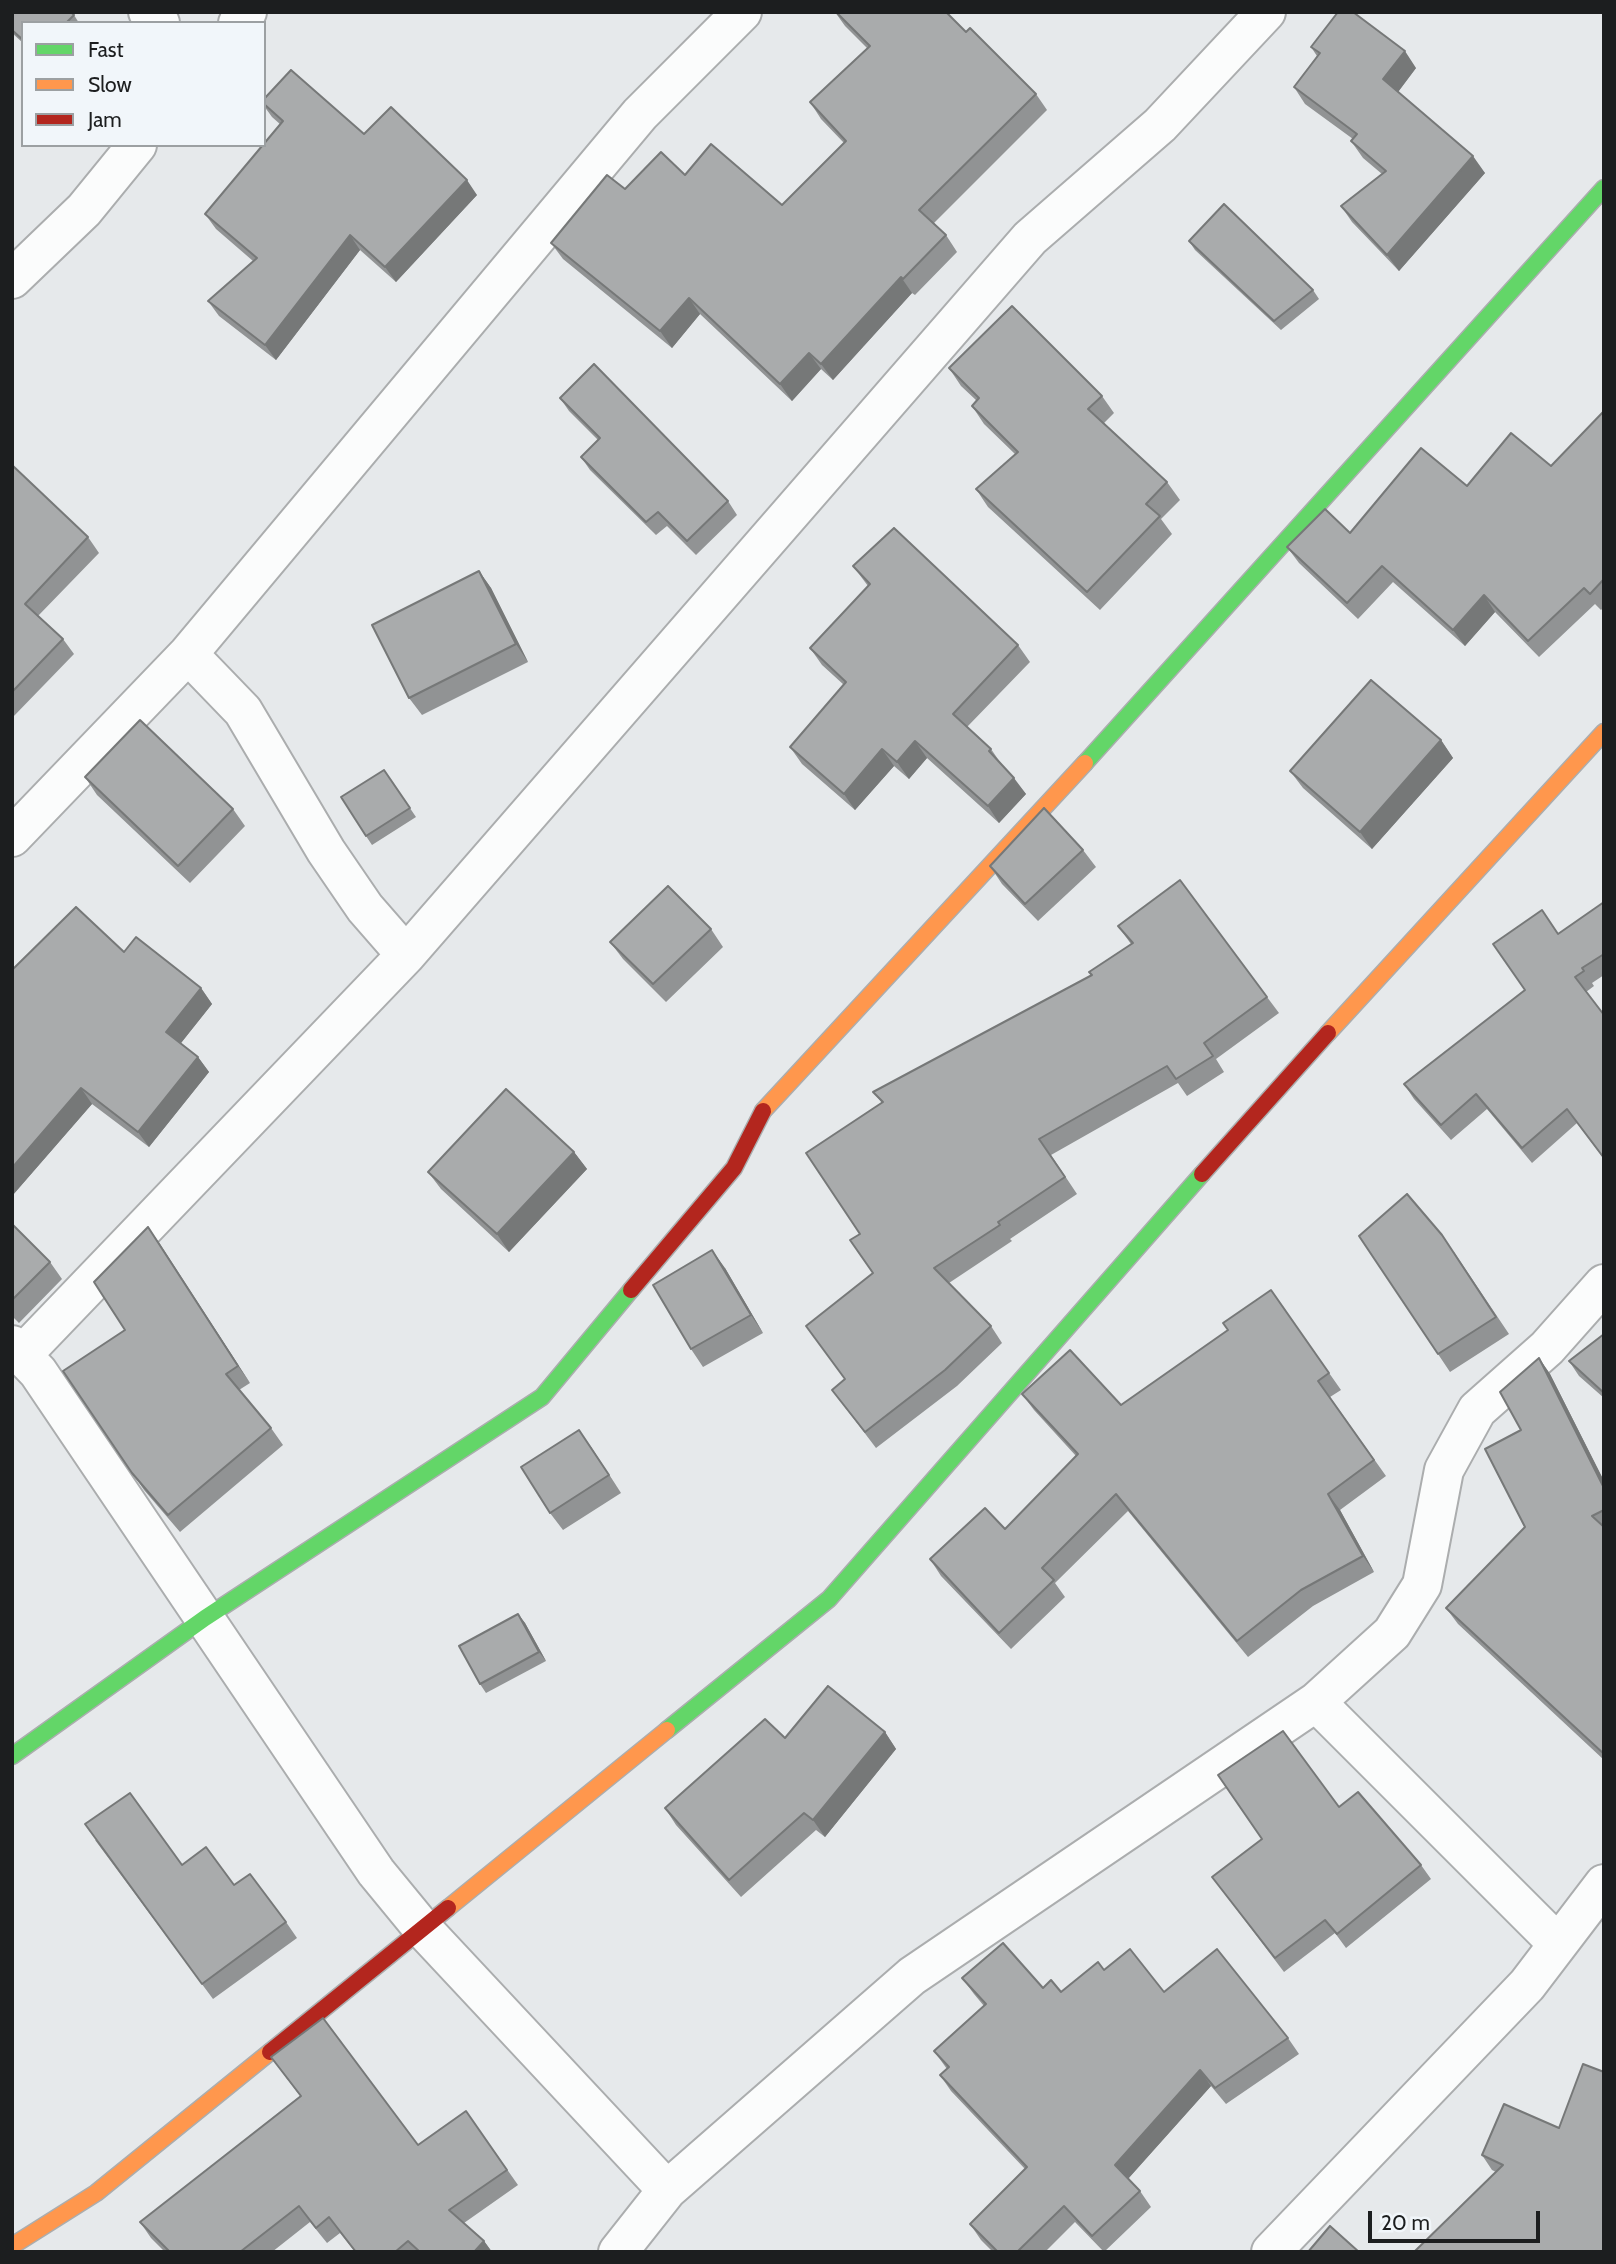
<!DOCTYPE html>
<style>
body{margin:0}
#map{position:relative;width:1616px;height:2264px;overflow:hidden;background:#e6e9eb;font-family:Cabin,sans-serif}
canvas{display:block}
.frame{position:absolute;inset:0;border:14px solid #1c1e1f;pointer-events:none}
.legend{position:absolute;left:21px;top:21px;width:245px;height:126px;box-sizing:border-box;background:#f1f6fa;border:2px solid #9ca0a2;margin:0;padding:9px 12px;list-style:none;font-size:21px;color:#1c1e1f}
.legend li{display:flex;align-items:center;gap:14px;height:35px}
.legend b{width:35px;border:2px solid #9ca0a2}
.scale{position:absolute;left:1368px;top:2211px;width:172px;height:32px;box-sizing:border-box;border:4px solid #1c1e1f;border-top:0;padding-left:9px;font-size:21px;line-height:24px;white-space:nowrap;color:#1c1e1f;-webkit-text-stroke:5px #f1f6fa;paint-order:stroke}
</style>
<div id="map">
<canvas width="1616" height="2264"></canvas>
<div class="frame"></div>
<ul class="legend">
<li><b style="height:9px;background:#63d668"></b>Fast</li>
<li><b style="height:9px;background:#ff974d"></b>Slow</li>
<li><b style="height:9px;background:#b3261e"></b>Jam</li>
</ul>
<div class="scale">20 m</div>
</div>
<script>
const ctx = document.querySelector('canvas').getContext('2d');
ctx.lineJoin = 'round';
const toPath = rows => new Path2D(rows.map(r => 'M' + r).join(''));
function trace(path, color, width, dash) { ctx.strokeStyle = color; ctx.lineWidth = width; ctx.lineCap = dash ? 'butt' : 'round'; ctx.setLineDash(dash || []); ctx.stroke(path); }
function paint(path, color) { ctx.fillStyle = color; ctx.fill(path, 'evenodd'); }
const street = toPath([
 [148,12,160,23],
 [238,23,247,12],
 [12,279,84,210,137,145],
 [188,654,243,711,326,851,365,908,406,955],
 [12,837,188,654,640,114,742,12],
 [12,1345,38,1372,376,1872,422,1928,667,2190],
 [22,1355,406,955,1030,238,1160,125,1266,12],
 [1316,1702,1558,1944],
 [618,2252,667,2190,912,1976,1316,1702,1392,1633,1422,1585,1444,1470,1477,1410,1547,1348,1604,1284],
 [1271,2252,1527,1985,1604,1884]
]);
const fast = toPath([
 [1085,763,1604,188],
 [667,1730,829,1599,1202,1174],
 [12,1756,205,1618,542,1397,631,1290]
]);
const slow = toPath([
 [1328,1033,1604,732],
 [763,1111,1085,763],
 [448,1908,667,1730],
 [12,2246,96,2193,270,2052]
]);
const jam = toPath([
 [1202,1174,1328,1033],
 [631,1290,734,1168,763,1111],
 [270,2052,448,1908]
]);
const wall = toPath([
 [12,12,74,15,79,23,23,23,23,43,12,33],
 [835,12,946,12,966,32,1036,94,1047,110,934,223,946,235,957,252,915,295,912,293,833,380,821,369,792,401,700,314,672,348,563,259,551,243,625,189,685,175,782,205,844,143,821,119,810,102,868,49,845,26],
 [1311,47,1416,68,1398,92,1485,173,1399,271,1352,222,1341,206,1382,174,1363,158,1351,141,1353,139,1305,104,1294,87,1317,56],
 [264,99,364,134,477,195,396,282,360,250,276,360,219,316,208,301,253,261,216,229,205,214,281,125,272,117,264,106],
 [1189,241,1313,290,1319,299,1281,330,1195,250],
 [949,368,1102,396,1114,413,1104,423,1167,482,1180,500,1161,519,1172,534,1100,610,988,507,976,489,1015,454,984,424,972,406,977,401,961,386],
 [560,398,728,501,737,515,696,555,667,526,656,535,590,470,581,457,598,440,569,411],
 [1604,411,1604,607,1601,610,1595,604,1539,657,1495,612,1465,646,1393,582,1358,619,1299,563,1287,547,1350,533,1467,486,1551,466],
 [12,465,88,537,99,553,38,616,63,639,74,654,12,718],
 [853,566,1018,645,1030,662,967,727,991,749,1002,765,1026,794,999,823,927,758,909,779,894,766,855,810,802,764,790,747,844,685,822,665,810,648,868,586],
 [479,571,491,588,528,662,422,715,409,698],
 [1441,740,1453,758,1372,849,1303,788,1290,771],
 [384,770,416,817,372,845,366,836],
 [85,777,233,809,245,826,190,883,97,795],
 [1083,850,1096,867,1038,921,1002,884,990,866],
 [1604,902,1604,975,1592,983,1594,986,1586,992,1604,1015,1604,1159,1577,1123,1532,1163,1487,1109,1451,1140,1414,1099,1404,1084,1525,990,1559,933],
 [1118,926,1267,997,1279,1013,1216,1059,1224,1072,1187,1096,1178,1083,1051,1155,1077,1194,1010,1239,1012,1241,949,1283,991,1326,1002,1343,957,1386,876,1448,832,1390,845,1380,873,1273,860,1234,882,1103,873,1092,1092,976,1089,972,1131,944],
 [711,929,723,947,666,1002,623,959,610,942],
 [124,952,201,988,212,1004,181,1043,198,1057,209,1072,149,1147,92,1104,12,1196,12,970],
 [574,1152,587,1169,509,1252,441,1189,428,1172],
 [12,1224,50,1262,62,1279,19,1323,12,1316],
 [148,1227,250,1383,239,1390,271,1428,283,1445,180,1532,144,1490,63,1371,125,1330],
 [1454,1252,1509,1334,1450,1372,1438,1354],
 [725,1268,763,1333,703,1367,691,1349],
 [1271,1290,1341,1390,1330,1397,1386,1476,1340,1510,1374,1572,1313,1606,1248,1657,1128,1511,1055,1583,1065,1597,1011,1649,941,1576,930,1559,1005,1529,1076,1456,1034,1410,1022,1394,1121,1405,1228,1330],
 [1604,1334,1604,1398,1579,1376,1569,1361],
 [1539,1358,1550,1374,1604,1481,1604,1760,1458,1624,1446,1608,1525,1527,1521,1430],
 [591,1447,621,1493,563,1530,550,1513],
 [518,1614,525,1623,546,1661,486,1693,480,1684],
 [885,1732,896,1749,825,1837,816,1830,741,1897,676,1825,665,1808,785,1738],
 [1339,1807,1421,1865,1431,1879,1346,1948,1335,1933,1284,1972,1212,1877],
 [95,1840,182,1865,234,1885,286,1922,297,1938,213,1999],
 [1104,1970,1288,2038,1299,2054,1226,2104,1211,2086,1128,2179,1140,2191,1151,2207,1104,2252,1075,2222,1045,2252,993,2252,981,2240,970,2224,1025,2169,951,2091,940,2075,947,2069,934,2051,984,2006,974,1994,962,1978,1043,1988,1061,1992],
 [271,2057,418,2145,466,2111,518,2185,464,2223,484,2241,492,2252,355,2252,340,2233,327,2243,310,2222,272,2252,165,2252,151,2238,140,2222,300,2096],
 [1559,2128,1604,2252,1496,2172,1492,2170,1482,2155]
]);
const shadedWall = toPath([
 [1405,51,1416,68,1395,96,1383,79],
 [1473,156,1485,173,1399,271,1387,255],
 [467,180,477,195,396,282,385,267],
 [350,235,360,250,276,360,265,345],
 [901,277,912,293,833,380,821,364],
 [689,298,700,314,672,348,660,331],
 [809,353,821,369,792,401,780,384],
 [479,571,491,588,528,662,516,644],
 [1484,595,1495,612,1465,646,1453,630],
 [1441,740,1453,758,1372,849,1360,832],
 [915,741,927,758,909,779,897,762],
 [882,749,894,766,855,810,844,794],
 [1014,778,1026,794,999,823,988,806],
 [201,988,212,1004,177,1048,166,1032],
 [198,1057,209,1072,149,1147,138,1132],
 [81,1088,92,1104,12,1196,12,1168],
 [574,1152,587,1169,509,1252,497,1234],
 [148,1227,160,1244,250,1383,238,1366],
 [712,1250,725,1268,763,1333,751,1315],
 [1539,1358,1550,1374,1604,1481,1604,1488],
 [579,1430,591,1447,621,1493],
 [1328,1494,1340,1510,1374,1572,1363,1556],
 [518,1614,525,1623,546,1661,539,1652],
 [885,1732,896,1749,825,1837,813,1820],
 [1200,2070,1211,2086,1126,2181,1115,2165],
 [484,2241,492,2252,474,2252]
]);
const building = toPath([
 [12,12,71,12,74,15,66,23,23,23,23,40,12,30,12,12],
 [836,12,946,12,966,32,970,28,1036,94,919,210,946,235,903,279,901,277,821,364,809,353,780,384,689,298,660,331,551,243,607,175,625,189,661,152,685,175,711,144,782,205,846,141,810,102,870,46,836,12],
 [1338,12,1353,12,1405,51,1383,79,1473,156,1387,255,1341,206,1386,171,1351,141,1357,134,1294,87,1320,53,1311,47,1338,12],
 [291,70,364,134,391,107,467,180,385,267,350,235,265,345,208,301,257,258,205,214,283,121,264,104,264,99,291,70],
 [1224,204,1313,290,1274,321,1189,241,1224,204],
 [1012,306,1102,396,1088,409,1167,482,1146,504,1160,516,1087,592,976,489,1018,452,972,406,979,398,949,368,1012,306],
 [594,364,728,501,687,541,658,512,646,522,581,457,600,438,560,398,594,364],
 [1604,411,1604,579,1590,594,1584,588,1528,641,1484,595,1453,630,1382,566,1347,603,1287,547,1325,509,1350,533,1421,448,1467,486,1511,433,1551,466,1604,411],
 [12,465,88,537,25,604,63,639,12,692,12,465],
 [894,528,1018,645,953,714,991,749,989,751,1014,778,988,806,915,741,897,762,882,749,844,794,790,747,846,682,810,648,870,584,853,566,894,528],
 [479,571,516,644,409,698,372,625,479,571],
 [1371,680,1441,740,1360,832,1290,771,1371,680],
 [140,720,233,809,178,866,85,777,140,720],
 [384,770,410,808,366,836,341,797,384,770],
 [1044,808,1083,850,1025,904,990,866,1044,808],
 [1180,880,1267,997,1204,1043,1213,1056,1176,1079,1167,1066,1039,1139,1065,1177,998,1222,1000,1225,934,1268,991,1326,945,1370,865,1432,832,1390,845,1379,806,1326,873,1273,850,1240,860,1234,806,1153,883,1102,873,1092,1092,975,1089,972,1133,943,1118,926,1180,880],
 [668,886,711,929,653,984,610,942,668,886],
 [1604,902,1604,954,1582,968,1584,971,1575,977,1604,1015,1604,1158,1567,1109,1522,1148,1476,1094,1441,1125,1404,1084,1525,990,1493,944,1542,910,1558,934,1604,902],
 [76,907,124,952,136,937,201,988,166,1032,198,1057,138,1132,81,1088,12,1168,12,970,76,907],
 [506,1089,574,1152,497,1234,428,1172,506,1089],
 [1407,1194,1442,1235,1496,1317,1438,1354,1359,1236,1407,1194],
 [12,1224,50,1262,12,1300,12,1224],
 [148,1227,238,1366,226,1374,271,1428,168,1515,132,1473,63,1371,125,1330,94,1282,148,1227],
 [712,1250,751,1315,691,1349,653,1285,712,1250],
 [1271,1290,1329,1373,1318,1381,1374,1460,1328,1494,1363,1556,1301,1590,1237,1641,1116,1494,1042,1568,1054,1580,999,1633,930,1559,985,1508,1005,1529,1078,1454,1022,1394,1070,1350,1121,1405,1228,1330,1223,1323,1271,1290],
 [1604,1334,1604,1393,1569,1361,1604,1334],
 [1539,1358,1604,1488,1604,1510,1592,1516,1604,1527,1604,1754,1446,1608,1525,1527,1485,1449,1521,1430,1500,1392,1539,1358],
 [579,1430,609,1475,550,1513,521,1467,579,1430],
 [518,1614,539,1652,480,1684,459,1646,518,1614],
 [828,1686,885,1732,813,1820,804,1813,729,1880,665,1808,765,1719,785,1738,828,1686],
 [1283,1731,1339,1807,1358,1792,1421,1865,1337,1934,1325,1920,1275,1958,1212,1877,1262,1839,1218,1775,1283,1731],
 [130,1793,182,1865,206,1847,234,1885,250,1874,286,1922,202,1984,85,1824,130,1793],
 [1003,1943,1043,1988,1051,1980,1061,1992,1098,1962,1104,1970,1130,1949,1164,1992,1217,1949,1288,2038,1215,2088,1200,2070,1115,2165,1140,2191,1092,2236,1064,2206,1017,2252,998,2252,970,2224,1027,2167,940,2075,949,2067,934,2051,986,2004,962,1978,1003,1943],
 [323,2018,418,2145,466,2111,507,2170,449,2210,484,2241,474,2252,420,2252,408,2241,395,2252,356,2252,329,2217,316,2228,299,2206,240,2252,170,2252,140,2222,301,2096,271,2057,323,2018],
 [1583,2064,1604,2072,1604,2252,1414,2252,1503,2165,1482,2155,1504,2104,1559,2128,1583,2064],
 [1330,2226,1359,2252,1308,2252,1330,2226]
]);
trace(street, '#abadae', 42);
trace(fast, '#abadae', 19);
trace(slow, '#abadae', 19);
trace(jam, '#abadae', 19);
trace(street, '#fbfcfc', 38);
trace(fast, '#63d668', 16);
trace(slow, '#ff974d', 16);
trace(jam, '#b3261e', 16);
paint(wall, '#919394');
paint(shadedWall, '#767878');
paint(building, '#a9abac');
trace(building, '#767878', 2);
</script>
